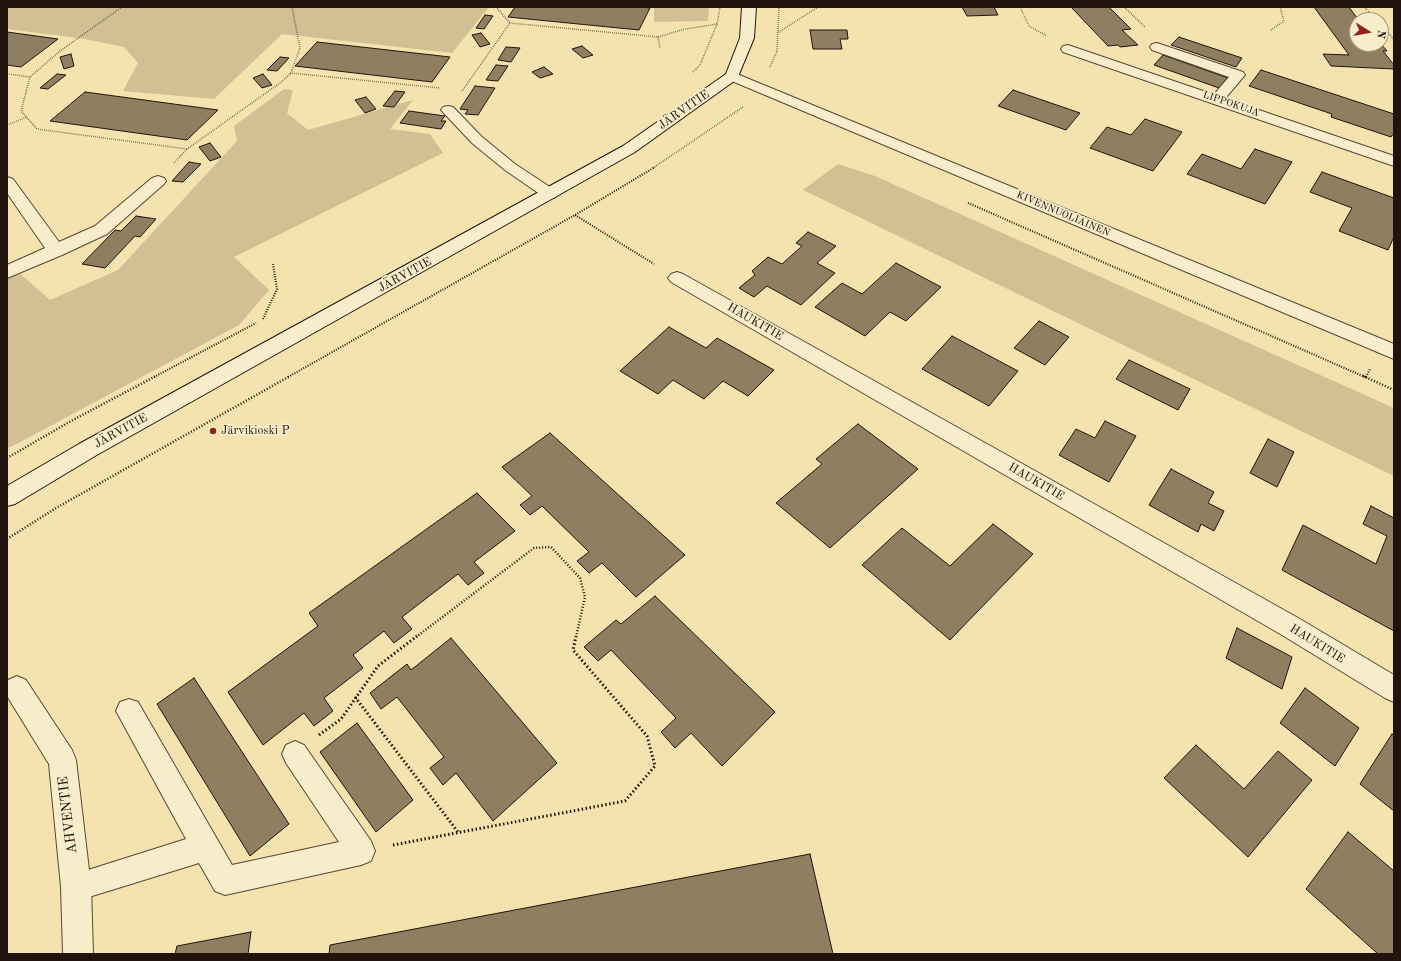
<!DOCTYPE html>
<meta charset="utf-8">
<style>
body{margin:0}
#map{position:relative;width:1401px;height:961px;overflow:hidden;background:#f4e3af;font-family:"Old Standard TT",serif}
canvas{display:block}
.frame{position:absolute;inset:0;border:8px solid #21130d;pointer-events:none}
.north{position:absolute;left:1349px;top:12px;width:40px;height:40px;box-sizing:border-box;background:#f8edcb;border:1px solid #a2967f;border-radius:50%;rotate:101deg;font-size:11px;font-weight:700;line-height:16px;text-align:center;color:#21130d}
.north::after{content:'';display:block;margin:auto;width:14px;height:18px;background:#8f2418;clip-path:polygon(50% 0,100% 100%,50% 72%,0 100%)}
</style>
<div id="map">
<canvas width="1401" height="961"></canvas>
<div class="frame"></div>
<div class="north">N</div>
</div>
<script>
const ctx = document.querySelector('canvas').getContext('2d');
ctx.lineJoin = 'round';
function paint(path, color) { ctx.fillStyle = color; ctx.fill(path, 'evenodd'); }
const toPath = rows => new Path2D(rows.map(r => 'M' + r).join(''));
function trace(path, color, width, dash) { ctx.strokeStyle = color; ctx.lineWidth = width; ctx.lineCap = dash ? 'butt' : 'round'; ctx.setLineDash(dash || []); ctx.stroke(path); }
function write(font, color, halo, rows, align = 'center') {
  ctx.font = font + ' "Old Standard TT",serif'; ctx.lineWidth = 3.5; ctx.setLineDash([]); ctx.textBaseline = 'middle'; ctx.strokeStyle = halo; ctx.fillStyle = color; for (const [text, x, y, turn = 0] of rows) {
    ctx.save(); ctx.translate(x, y); ctx.rotate((+turn || 0) * Math.PI / 180); ctx.textAlign = isNaN(turn) ? turn : align; if (halo) ctx.strokeText(text, 0, 0); ctx.fillText(text, 0, 0); ctx.restore();
  }
}
const green = toPath([
 [7,7,489,7,452,53,282,34,214,99,123,91,138,63,124,47,85,39,7,29],
 [654,7,709,7,708,21,654,22],
 [284,89,293,90,287,113,308,130,413,100,390,129,430,134,443,153,234,257,269,290,239,325,9,448,7,445,7,277,18,272,50,300,118,270,237,141,234,126],
 [838,164,875,176,1394,408,1394,476,803,190]
]);
const building = toPath([
 [515,7,642,7,650,8,639,30,508,17,515,7],
 [962,7,994,7,998,15,967,16,962,7],
 [1071,7,1109,7,1131,29,1122,30,1138,45,1120,47,1118,45,1108,46,1071,7],
 [1314,7,1349,7,1357,18,1361,18,1363,20,1357,20,1357,44,1381,44,1387,51,1383,51,1394,65,1394,69,1331,66,1323,54,1349,55,1314,7],
 [485,15,493,16,484,29,476,28,485,15],
 [810,30,847,30,848,39,840,39,842,49,813,49,810,30],
 [7,32,58,39,21,67,7,65,7,32],
 [481,33,490,44,480,47,472,35,481,33],
 [1179,37,1242,58,1236,67,1171,45,1179,37],
 [317,42,450,57,432,82,295,66,317,42],
 [582,46,593,55,583,58,572,49,582,46],
 [506,47,520,48,511,62,498,60,506,47],
 [71,54,74,66,64,69,60,57,71,54],
 [1163,55,1228,78,1219,88,1154,65,1163,55],
 [280,57,289,58,277,71,267,70,280,57],
 [496,65,508,66,498,81,486,80,496,65],
 [544,67,553,74,540,78,532,72,544,67],
 [1261,70,1394,114,1394,135,1392,135,1391,137,1331,117,1332,114,1249,86,1261,70],
 [57,74,66,75,48,89,40,88,57,74],
 [263,74,272,85,262,88,253,78,263,74],
 [475,86,495,88,478,115,465,114,468,110,460,109,475,86],
 [1013,90,1080,113,1066,130,998,106,1013,90],
 [395,91,405,92,394,107,383,106,395,91],
 [85,92,218,110,187,140,50,121,85,92],
 [366,97,376,109,365,113,355,100,366,97],
 [409,111,445,116,441,121,446,121,441,129,400,123,409,111],
 [1145,119,1182,132,1153,171,1090,148,1107,127,1131,135,1145,119],
 [210,143,221,157,210,161,199,147,210,143],
 [1255,149,1292,162,1265,204,1187,174,1202,154,1241,169,1255,149],
 [189,162,201,164,183,182,172,181,189,162],
 [1322,172,1394,198,1394,237,1388,250,1339,231,1352,208,1310,192,1322,172],
 [136,216,156,219,140,237,135,236,105,268,82,264,115,230,121,231,136,216],
 [808,232,836,246,817,263,835,273,801,305,767,286,754,297,739,288,755,275,752,271,768,257,782,264,802,246,796,243,808,232],
 [896,263,941,287,906,321,890,312,865,336,815,307,842,283,862,294,896,263],
 [1039,321,1069,337,1045,365,1014,348,1039,321],
 [669,327,706,348,717,338,774,370,748,396,723,381,704,399,673,380,658,394,620,371,669,327],
 [952,336,1018,371,989,406,922,369,952,336],
 [1129,360,1190,389,1178,410,1116,379,1129,360],
 [1105,421,1136,436,1109,482,1059,455,1076,429,1095,438,1105,421],
 [858,424,918,469,830,548,776,503,822,464,816,459,858,424],
 [550,433,685,555,636,597,602,563,589,573,577,561,589,552,542,506,530,515,520,505,532,496,502,467,550,433],
 [1268,439,1294,452,1277,487,1250,473,1268,439],
 [1171,469,1214,492,1208,503,1224,511,1214,531,1201,524,1198,532,1149,505,1171,469],
 [477,493,515,531,474,562,484,573,468,585,458,574,402,617,412,629,394,643,384,631,353,655,363,668,324,698,333,711,314,726,304,713,263,745,228,692,318,626,309,613,477,493],
 [1371,506,1394,518,1394,631,1282,570,1303,525,1376,564,1387,536,1363,524,1371,506],
 [993,524,1033,554,950,640,862,565,902,528,950,566,993,524],
 [655,596,775,712,722,766,691,733,675,748,661,732,676,718,611,650,598,661,584,647,616,620,621,624,655,596],
 [1237,628,1292,657,1282,689,1226,658,1237,628],
 [451,638,557,763,493,821,456,773,443,785,430,768,444,757,397,697,381,709,370,693,407,664,411,670,451,638],
 [194,678,289,824,250,856,157,704,194,678],
 [1305,688,1359,728,1335,766,1280,723,1305,688],
 [357,723,413,800,376,832,320,752,357,723],
 [1392,734,1394,736,1394,811,1360,784,1392,734],
 [1196,745,1244,789,1278,751,1312,780,1248,857,1164,778,1196,745],
 [1348,832,1394,871,1394,954,1378,954,1306,889,1348,832],
 [810,854,833,954,329,954,330,945,810,854],
 [251,932,248,954,175,954,177,946,251,932]
]);
const pathFar3 = toPath([
 [122,7,60,51,30,77,21,111,37,129,187,149,280,83,291,73],
 [292,7,300,48,291,73,440,88],
 [496,7,510,23,658,37,685,29,717,24],
 [1020,7,1029,26,1047,36],
 [1124,7,1145,27],
 [1364,7,1378,20],
 [1381,23,1394,40],
 [1271,30,1284,21,1280,7],
 [779,32,818,7],
 [658,37,660,48],
 [770,67,777,51,779,7],
 [693,72,700,65,717,24,720,7],
 [7,74,30,77],
 [462,91,510,23],
 [7,125,27,117],
 [174,163,187,149],
 [653,168,743,107]
]);
const pathFar2 = toPath([
 [968,203,1365,377],
 [575,215,654,264],
 [263,319,277,289,273,264],
 [154,377,256,323],
 [288,377,575,215,655,167],
 [1366,377,1370,369]
]);
const pathFar1 = toPath([
 [1363,376,1394,390],
 [1366,378,1367,376],
 [7,458,71,421,156,376],
 [7,539,56,508,290,376],
 [416,637,534,548,551,547,580,578,585,597,576,637]
]);
const path = toPath([
 [355,697,458,832],
 [319,735,341,719,378,666,417,636],
 [393,845,625,801,655,766,647,736,573,650,576,636]
]);
const lane = toPath([
 [1157,43,1243,72,1245,75,1222,102,1217,103,1212,102,1210,99,1229,77,1152,50,1150,47,1152,44,1157,43],
 [448,106,453,107,482,137,515,164,556,191,558,194,556,197,550,199,544,197,505,170,472,143,441,110,443,107,448,106],
 [158,176,164,178,166,181,164,184,107,234,62,255,7,278,7,265,45,248,7,193,7,177,13,179,59,242,95,226,152,178,158,176],
 [129,699,138,702,232,865,339,842,286,763,282,754,286,745,295,741,304,745,371,841,375,851,371,861,361,865,225,895,215,891,199,863,76,901,66,897,62,887,66,877,186,839,116,711,120,702,129,699]
]);
const street = toPath([
 [1068,45,1394,156,1394,166,1063,52,1061,49,1063,46,1068,45],
 [732,72,1394,344,1394,359,727,79,725,76,727,73,732,72],
 [677,272,683,274,1300,619,1394,675,1394,702,1385,698,1282,635,671,282,668,278,671,274,677,272],
 [17,676,26,680,72,750,76,760,91,887,93,954,63,954,61,887,49,764,7,696,8,680,17,676]
]);
const secondary = toPath([
 [742,7,756,7,754,38,737,79,635,152,95,456,15,504,7,506,7,486,79,444,623,146,726,74,740,38,742,7]
]);
const markers = [
 [213,431,4,"#8f2418"]
];
const farStreetnames = [
 ["LIPPOKUJA",1231,104,19],
 ["KIVENNUOLIAINEN",1063,214,23]
];
const streetNames = [
 ["JÄRVITIE",684,110,-35],
 ["JÄRVITIE",405,275,-29],
 ["HAUKITIE",755,322,30],
 ["JÄRVITIE",121,431,-29],
 ["HAUKITIE",1036,482,30],
 ["HAUKITIE",1317,644,32]
];
const poiNames = [
 ["Järvikioski P",221,431]
];
const nearStreetnames = [
 ["AHVENTIE",68,815,-97]
];
paint(green, '#d0c093');
paint(building, '#8f7f61');
trace(building, '#21130d', 1);
trace(lane, '#564736', 2);
trace(street, '#564736', 2);
trace(secondary, '#21130d', 2);
trace(pathFar3, '#21130d', 1.5, [0.5, 1.5]);
trace(pathFar2, '#21130d', 2, [1, 1.5]);
trace(pathFar1, '#21130d', 2.5, [1, 2]);
trace(path, '#21130d', 3, [1.5, 2.5]);
paint(lane, '#f8edcb');
paint(street, '#f8edcb');
paint(secondary, '#f8edcb');
for (const [x, y, r, color] of markers) { const dot = new Path2D(); dot.arc(x, y, r, 0, 2 * Math.PI); ctx.fillStyle = color; ctx.fill(dot); trace(dot, '#f8edcb', 1.5); }
write('10px', '#21130d', '#f8edcb', farStreetnames);
write('12px', '#21130d', '#f8edcb', streetNames);
write('12px', '#21130d', '#f8edcb', poiNames, 'left');
write('14px', '#21130d', '#f8edcb', nearStreetnames);
</script>
